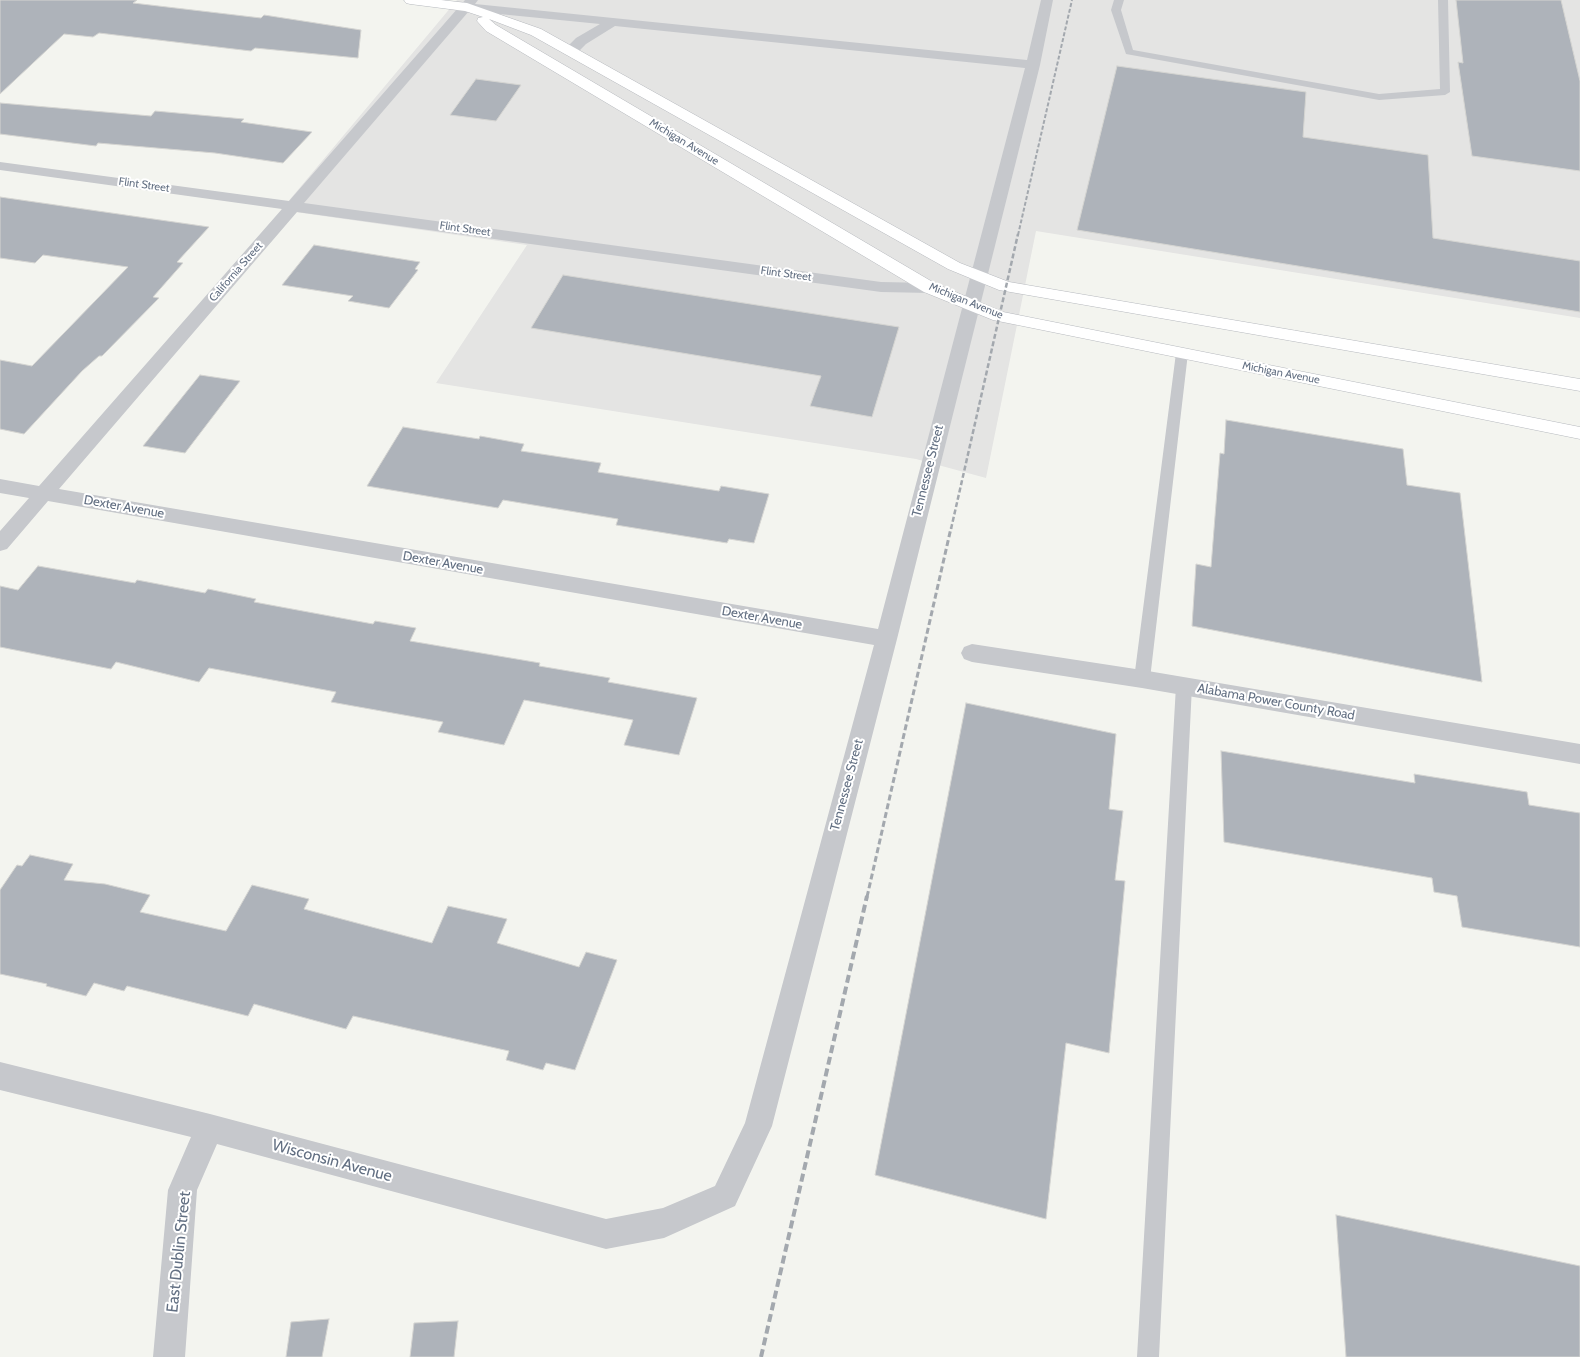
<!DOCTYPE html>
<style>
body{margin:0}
canvas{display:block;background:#f3f4ef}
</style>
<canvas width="1580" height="1357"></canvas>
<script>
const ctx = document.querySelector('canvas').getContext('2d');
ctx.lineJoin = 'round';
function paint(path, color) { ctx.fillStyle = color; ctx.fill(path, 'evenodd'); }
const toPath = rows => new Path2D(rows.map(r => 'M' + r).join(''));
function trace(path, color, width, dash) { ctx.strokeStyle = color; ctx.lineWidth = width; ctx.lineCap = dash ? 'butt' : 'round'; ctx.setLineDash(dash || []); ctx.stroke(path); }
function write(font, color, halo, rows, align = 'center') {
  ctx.font = font + ' Cabin,sans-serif'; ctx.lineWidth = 4; ctx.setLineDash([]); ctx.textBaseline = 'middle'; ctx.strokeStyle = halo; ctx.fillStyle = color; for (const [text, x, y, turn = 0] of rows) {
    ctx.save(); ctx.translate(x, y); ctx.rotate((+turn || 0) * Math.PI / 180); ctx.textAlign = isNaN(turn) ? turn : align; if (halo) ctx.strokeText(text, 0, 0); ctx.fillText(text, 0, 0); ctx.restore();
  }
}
const built = toPath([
 [457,0,1580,0,1580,318,1036,231,986,478,916,459,436,383,527,245,281,210]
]);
const building = toPath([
 [0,0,137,0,133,3,261,18,264,15,361,30,358,58,255,48,251,51,99,33,93,37,64,34,0,94,0,0],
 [1456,0,1561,0,1580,81,1580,171,1472,156,1458,62,1463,63,1456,0],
 [1117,66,1306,92,1303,137,1428,155,1433,238,1580,261,1580,312,1077,230,1117,66],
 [476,79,521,85,496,121,450,115,476,79],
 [0,103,151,116,155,111,244,119,241,122,312,132,283,163,215,153,98,143,96,146,0,134,0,103],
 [0,197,209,227,177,262,183,263,153,297,159,298,102,356,99,356,82,371,24,434,0,429,0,360,32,366,128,267,43,255,35,263,0,258,0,197],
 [314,245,420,262,415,269,418,270,389,308,348,301,353,296,282,285,314,245],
 [563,275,899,327,872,417,810,406,821,376,531,328,563,275],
 [200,375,240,381,185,453,143,446,200,375],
 [1226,420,1403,449,1407,485,1460,493,1482,682,1192,626,1196,564,1211,567,1220,453,1224,454,1226,420],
 [403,427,479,439,480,436,524,444,521,451,601,463,598,472,719,491,721,486,769,494,754,543,729,539,727,543,616,525,618,519,503,500,498,508,367,486,403,427],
 [38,566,135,583,137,580,205,593,208,589,256,599,254,602,373,624,375,621,416,628,410,641,540,663,539,666,610,678,608,682,697,698,679,755,624,745,633,720,524,700,504,745,438,732,443,722,331,702,336,692,209,668,199,682,116,662,111,669,0,647,0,586,18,590,38,566],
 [966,703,1116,734,1109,809,1123,811,1115,880,1125,881,1109,1053,1066,1043,1046,1219,875,1175,966,703],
 [1221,751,1415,783,1414,774,1527,792,1529,805,1580,813,1580,947,1462,927,1457,896,1434,892,1432,878,1224,842,1221,751],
 [30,855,73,864,64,880,105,884,150,895,140,912,226,931,252,885,309,899,304,909,432,943,448,906,507,919,497,943,579,967,586,952,617,960,575,1070,546,1063,543,1070,506,1060,509,1051,353,1016,346,1029,254,1004,248,1016,127,986,124,991,94,983,86,996,46,986,47,984,0,974,0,890,17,865,22,866,30,855],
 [1336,1215,1580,1266,1580,1357,1346,1357,1336,1215],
 [329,1319,322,1357,286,1357,291,1322,329,1319],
 [458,1321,454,1357,410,1357,414,1323,458,1321]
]);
const service = toPath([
 [1114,0,1124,0,1121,10,1133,50,1379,94,1440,89,1438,0,1448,0,1450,92,1445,95,1379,100,1126,54,1111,10,1114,0],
 [1182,349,1187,350,1188,353,1150,679,1148,684,1142,685,1136,684,1134,679,1176,353,1177,350,1182,349],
 [1184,679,1190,681,1192,686,1159,1357,1137,1357,1176,686,1178,681,1184,679]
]);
const minor = toPath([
 [465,0,478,0,475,4,1027,60,1041,0,1053,0,1040,65,897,639,772,1126,735,1206,664,1238,606,1249,217,1144,197,1190,185,1357,153,1357,168,1190,191,1137,0,1090,0,1062,210,1114,606,1219,663,1208,715,1186,745,1123,874,645,48,501,7,549,0,551,0,531,29,498,0,493,0,479,39,486,282,209,0,170,0,162,289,201,465,0],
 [469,11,600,24,576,38,566,48,564,51,566,54,571,55,576,54,586,44,615,26,1025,68,878,629,59,489,297,212,881,292,930,293,936,292,938,288,936,284,930,283,881,282,304,203,469,11],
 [972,644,1142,670,1580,744,1580,764,1142,688,972,662,964,659,961,653,964,647,972,644]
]);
const secondary = toPath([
 [404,0,441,0,467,3,541,29,960,263,1009,282,1580,379,1580,391,999,290,948,269,531,35,489,19,496,25,936,284,1003,312,1580,427,1580,439,993,320,924,292,486,31,477,21,478,18,483,17,465,11,410,4,406,3,404,0]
]);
const railFar3 = toPath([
 [1018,235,1072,0]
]);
const railFar2 = toPath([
 [951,529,1018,234]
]);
const railFar1 = toPath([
 [867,897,951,528]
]);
const rail = toPath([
 [761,1357,867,896]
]);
const farStreetnames = [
 ["Michigan Avenue",684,142,31],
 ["Flint Street",144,185,8],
 ["Flint Street",465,229,8],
 ["California Street",236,272,-49],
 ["Flint Street",786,274,8],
 ["Michigan Avenue",966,301,22],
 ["Michigan Avenue",1281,373,11]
];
const streetNames = [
 ["Tennessee Street",928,471,-76],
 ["Dexter Avenue",124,507,10],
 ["Dexter Avenue",443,563,10],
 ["Dexter Avenue",762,618,10],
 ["Alabama Power County Road",1276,702,10],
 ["Tennessee Street",847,785,-75]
];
const nearStreetnames = [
 ["Wisconsin Avenue",332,1161,15],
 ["East Dublin Street",179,1252,-84]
];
paint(built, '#e4e4e3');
paint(building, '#aeb3ba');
trace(building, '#d5d5d2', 1);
trace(secondary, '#b6b9be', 1);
paint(service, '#c6c8cc');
paint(minor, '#c6c8cc');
paint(secondary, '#fff');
trace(railFar3, '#a3a8ae', 2, [4, 2]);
trace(railFar2, '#a3a8ae', 2.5, [5, 2.5]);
trace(railFar1, '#a3a8ae', 3, [6, 3]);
trace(rail, '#a3a8ae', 4, [8, 4]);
write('11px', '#626f82', '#fff', farStreetnames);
write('13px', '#626f82', '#fff', streetNames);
write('16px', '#626f82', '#fff', nearStreetnames);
</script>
